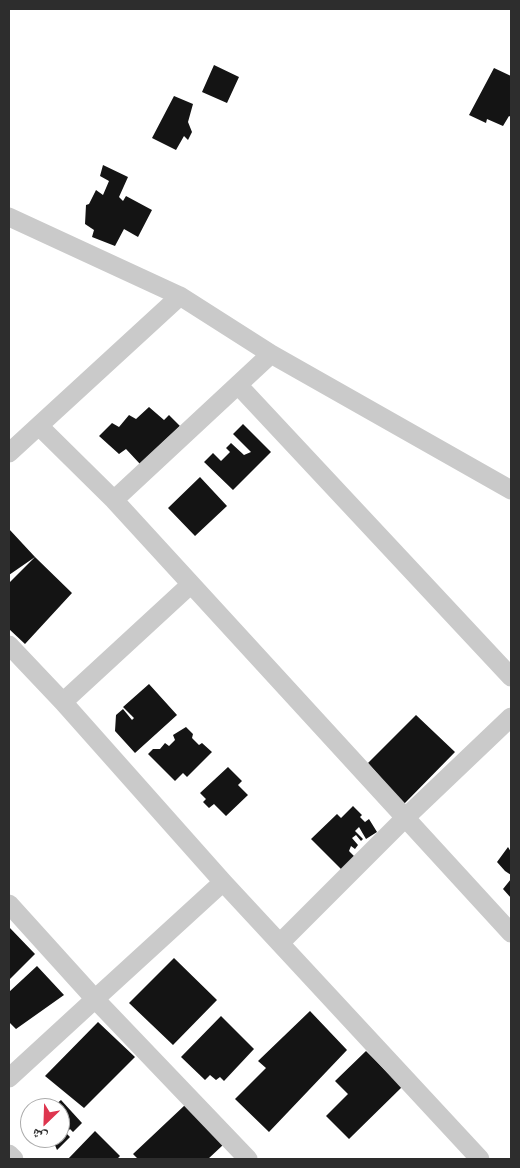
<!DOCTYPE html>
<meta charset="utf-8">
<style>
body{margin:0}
#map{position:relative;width:520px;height:1168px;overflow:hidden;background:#fff;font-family:Lato,"Noto Naskh Arabic",sans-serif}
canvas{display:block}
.frame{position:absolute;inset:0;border:10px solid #2d2d2d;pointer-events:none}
.north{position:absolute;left:20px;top:1098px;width:50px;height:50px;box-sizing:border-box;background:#fff;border:1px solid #ababab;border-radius:50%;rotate:204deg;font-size:14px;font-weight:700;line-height:20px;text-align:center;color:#2d2d2d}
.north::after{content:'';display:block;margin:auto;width:18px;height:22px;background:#de364f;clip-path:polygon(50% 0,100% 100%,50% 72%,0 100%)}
</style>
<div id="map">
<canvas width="520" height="1168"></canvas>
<div class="frame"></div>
<div class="north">ش</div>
</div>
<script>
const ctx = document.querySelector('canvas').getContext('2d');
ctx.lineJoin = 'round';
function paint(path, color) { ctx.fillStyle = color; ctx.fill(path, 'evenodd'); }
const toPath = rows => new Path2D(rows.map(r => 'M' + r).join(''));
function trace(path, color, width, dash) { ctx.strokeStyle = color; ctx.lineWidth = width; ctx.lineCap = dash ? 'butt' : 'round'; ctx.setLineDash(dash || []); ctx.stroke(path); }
const building = toPath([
 [214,65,239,77,227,103,202,92],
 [494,68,511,76,511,117,509,116,503,126,487,119,486,123,469,115],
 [174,96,193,104,188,122,192,132,188,140,184,136,176,150,152,138],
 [103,165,128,177,119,197,123,201,126,196,152,210,138,237,124,229,115,246,92,237,94,230,85,224,86,205,89,204,96,190,103,195,109,181,100,176],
 [149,407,164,420,169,415,180,426,140,464,126,449,119,454,99,436,112,423,119,427,129,415,136,419],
 [243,424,271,452,233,490,204,462,213,453,221,461,230,452,226,448,231,443,244,455,251,452,233,434],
 [200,477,227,506,195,536,168,508],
 [9,529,35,557,9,575],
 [35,557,72,593,25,644,9,629,9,583],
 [149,684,177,715,135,753,115,731,116,715,123,709,132,720,134,718,123,707],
 [416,715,455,752,404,804,368,763],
 [186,727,193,734,192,738,199,745,202,743,212,752,187,777,183,773,175,781,148,754,153,749,160,749,165,743,169,746,175,740,173,735],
 [228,767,242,781,238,785,248,795,226,816,214,804,209,808,203,802,206,799,200,793],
 [353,806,362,815,360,817,365,822,369,819,377,832,366,839,359,827,355,831,363,839,361,841,356,835,352,838,358,845,355,849,351,846,349,851,355,857,342,870,311,839,337,814,341,818],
 [508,847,511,852,511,875,505,871,497,862],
 [511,879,511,898,503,889],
 [9,927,35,954,9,980],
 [174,958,217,1000,173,1045,129,1003],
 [37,966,64,995,16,1029,9,1022,9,992],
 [310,1011,347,1050,269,1132,235,1099,266,1068,258,1061],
 [221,1016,254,1049,224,1081,220,1077,216,1080,210,1075,205,1080,181,1057],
 [98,1022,135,1057,84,1108,45,1076],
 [366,1051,402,1087,349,1139,326,1116,348,1094,335,1081],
 [51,1100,55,1105,61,1100,82,1123,73,1132,70,1129,66,1133,70,1137,57,1150,52,1138,60,1138,60,1108,43,1108],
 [185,1105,223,1145,208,1159,138,1159,133,1154],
 [95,1131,120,1156,117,1159,68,1159]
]);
const minor = toPath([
 [9,217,180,296],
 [239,386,511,677],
 [39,426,114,500,511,933],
 [9,453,180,296,271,354,511,490],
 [114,500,271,354],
 [9,645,63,702,223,882,480,1159],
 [63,702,190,585],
 [223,882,95,999,248,1159],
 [9,904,95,999,9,1078],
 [281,942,405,818,511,717],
 [9,1154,14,1159]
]);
paint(building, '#141414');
trace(minor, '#cacaca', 19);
</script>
